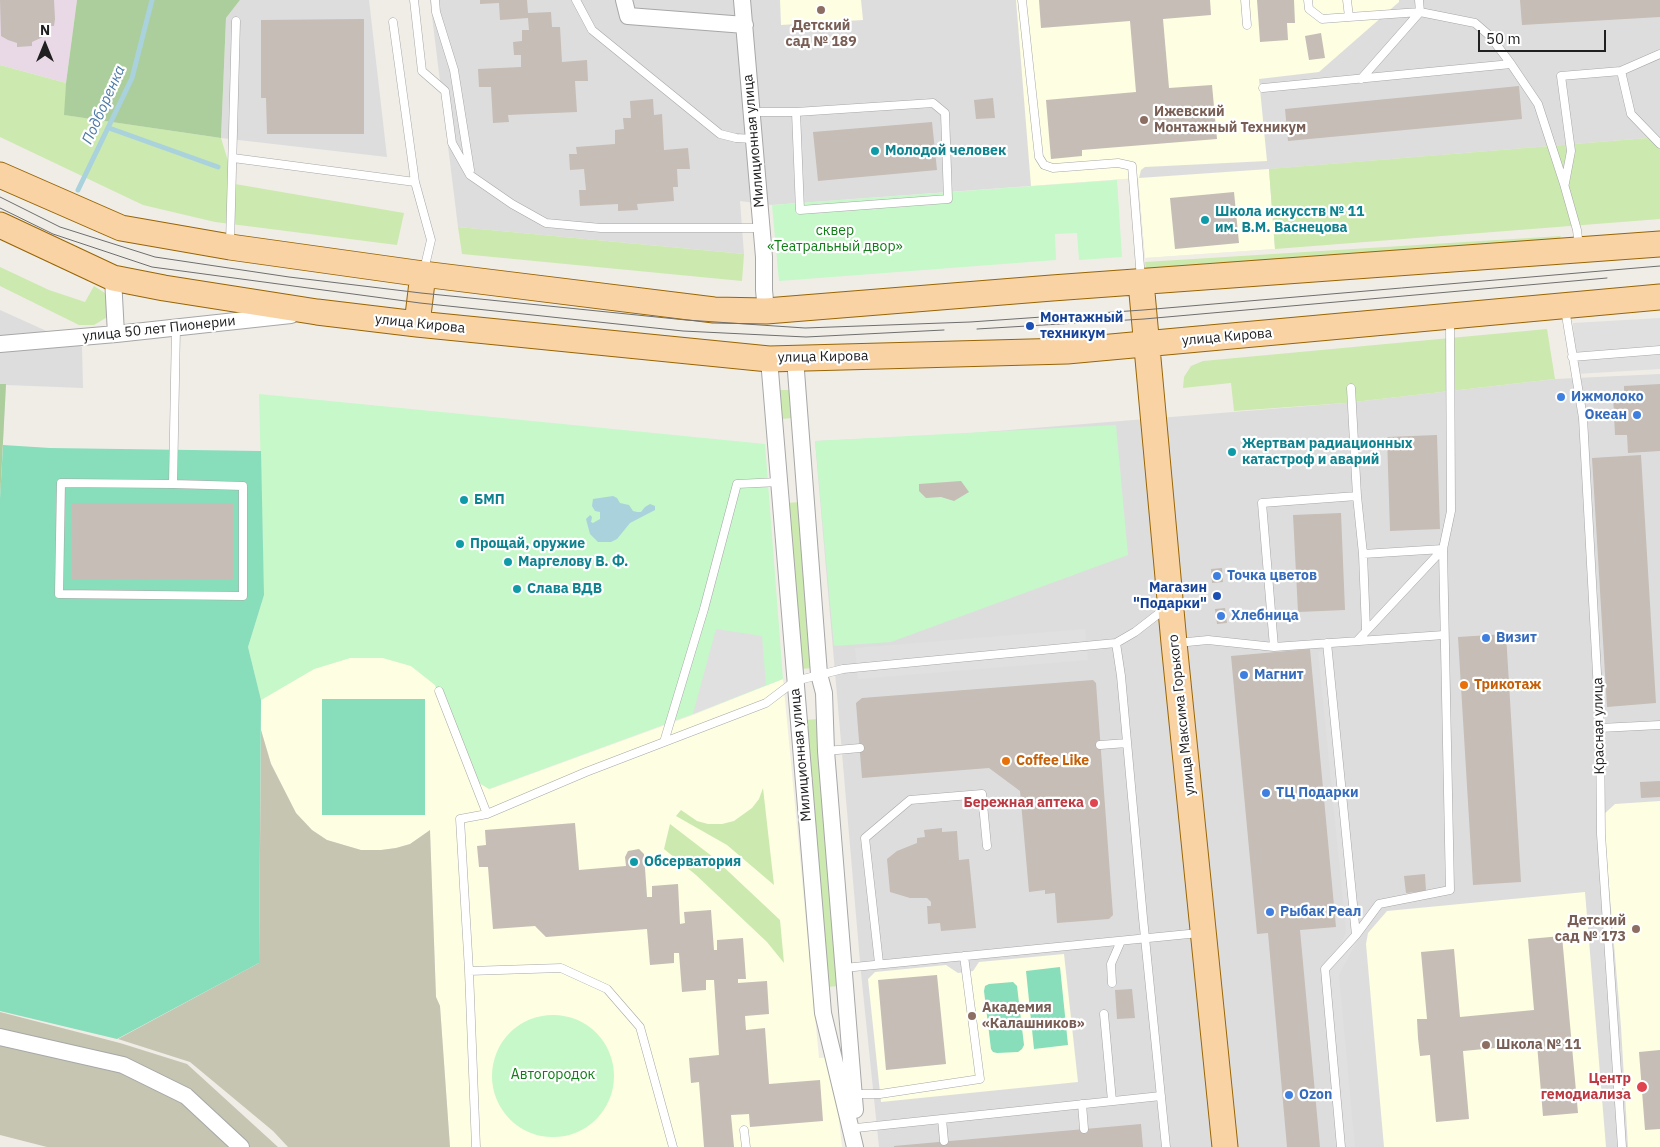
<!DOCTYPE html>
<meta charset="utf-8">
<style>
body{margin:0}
#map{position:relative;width:1660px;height:1147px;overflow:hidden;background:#f0ede7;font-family:"IBM Plex Sans",sans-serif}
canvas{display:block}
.north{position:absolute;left:20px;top:20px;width:50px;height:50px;-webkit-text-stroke:4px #fff;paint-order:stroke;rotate:0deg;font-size:14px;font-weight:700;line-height:20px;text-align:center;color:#202020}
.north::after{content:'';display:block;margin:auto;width:18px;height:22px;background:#202020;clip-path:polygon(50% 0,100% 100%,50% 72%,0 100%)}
.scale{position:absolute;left:1478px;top:30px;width:128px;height:22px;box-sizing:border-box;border:2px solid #202020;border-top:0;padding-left:6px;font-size:15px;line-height:18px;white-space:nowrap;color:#202020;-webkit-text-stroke:4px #fff;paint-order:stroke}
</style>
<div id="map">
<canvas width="1660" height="1147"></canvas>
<div class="north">N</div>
<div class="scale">50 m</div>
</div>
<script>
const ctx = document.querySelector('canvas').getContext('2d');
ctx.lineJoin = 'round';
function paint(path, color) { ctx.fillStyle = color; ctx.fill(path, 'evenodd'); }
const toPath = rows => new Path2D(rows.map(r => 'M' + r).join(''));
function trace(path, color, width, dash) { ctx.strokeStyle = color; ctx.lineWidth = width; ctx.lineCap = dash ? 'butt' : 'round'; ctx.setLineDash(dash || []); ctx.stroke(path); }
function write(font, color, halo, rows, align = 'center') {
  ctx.font = font + ' "IBM Plex Sans",sans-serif'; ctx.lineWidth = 4.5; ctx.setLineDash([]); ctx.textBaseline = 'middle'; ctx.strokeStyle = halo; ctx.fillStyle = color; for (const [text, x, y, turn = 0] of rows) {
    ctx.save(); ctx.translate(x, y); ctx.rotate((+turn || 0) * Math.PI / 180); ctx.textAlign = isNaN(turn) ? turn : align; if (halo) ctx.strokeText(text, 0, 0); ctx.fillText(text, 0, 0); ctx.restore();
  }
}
const residential = toPath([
 [240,0,369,0,387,157,221,138,226,18],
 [430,0,1660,0,1660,137,1270,169,1275,249,1145,258,1138,178,772,205,740,201,744,254,458,227],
 [0,310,82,347,83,388,6,385,0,499],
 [1660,374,1660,1147,879,1147,861,973,815,441,947,435,1345,403,1555,379]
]);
const industrial = toPath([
 [0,0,77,0,66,83,0,65]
]);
const education = toPath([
 [780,0,861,0,863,20,781,25],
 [1016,0,1399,0,1399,2,1319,72,1259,79,1267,161,1145,167,1141,170,1139,178,1269,169,1275,249,1145,258,1138,178,1031,186],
 [350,658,383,658,411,666,435,685,474,780,490,789,693,715,783,679,819,1058,832,1057,842,1147,450,1147,440,1006,436,997,430,831,410,844,396,848,381,850,361,850,327,840,312,830,296,813,271,763,261,730,261,700,314,669],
 [1660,801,1660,1147,1628,1147,1621,1027,1603,815,1615,804],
 [1585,892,1606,1147,1384,1147,1366,944,1368,933,1387,911],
 [1064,954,1078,1082,881,1102,868,979,875,972,946,965,958,973,973,971,979,962]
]);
const construction = toPath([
 [261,730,271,764,296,813,312,830,327,840,361,850,381,850,396,848,410,844,430,830,436,997,440,1006,450,1147,288,1147,273,1131,190,1062,118,1039,259,963],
 [0,1012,120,1043,187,1064,278,1147,47,1147,0,1135]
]);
const grass = toPath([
 [0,65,66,83,65,115,221,138,235,184,404,213,397,245,215,222,143,205,0,137],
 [1660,137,1660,219,1275,249,1269,169],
 [458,227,744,254,742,281,462,254],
 [1561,236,1558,241,1146,270,1145,262],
 [0,267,49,290,85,302,94,286,108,295,109,316,94,325,79,325,0,286],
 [1547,329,1555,379,1345,403,1234,411,1231,383,1183,388,1184,377,1191,366,1203,361],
 [778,390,790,390,793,418,781,419],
 [801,502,815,668,799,669,786,503],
 [818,719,840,986,826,987,804,720],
 [763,788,774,885,727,845,676,816,681,810,697,821,708,824,722,824,734,821,752,808,759,799],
 [670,824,713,857,780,920,784,963,767,942,696,875,664,849]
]);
const forest = toPath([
 [77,0,240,0,226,18,221,138,64,115,66,83],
 [0,384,6,384,0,499]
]);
const park = toPath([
 [1117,180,1122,257,1079,260,1077,233,1055,234,1056,260,779,281,772,205],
 [259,394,765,444,783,679,693,714,489,789,474,780,435,685,411,666,383,658,350,658,314,669,261,700,248,647,264,595],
 [1116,425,1128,555,891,642,834,646,815,441],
 '492 1076a61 61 0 1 1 122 0a61 61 0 1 1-122 0Z'
]);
const pitch = toPath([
 [3,445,50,448,261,451,264,595,248,647,261,700,259,963,117,1039,0,1011,0,499],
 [322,699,425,699,425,815,322,815],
 [1060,967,1068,1045,1034,1049,1026,971],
 [1013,982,1017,986,1024,1045,1022,1049,1018,1052,997,1053,993,1052,991,1049,984,991,985,986,989,984]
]);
const parking = toPath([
 [1660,318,1660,369,1576,374,1573,323],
 [716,629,762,636,766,685,693,714],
 [1085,629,1088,660,858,679,855,648],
 [1331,650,1360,936,1339,975,1355,1147,1345,1147,1329,971,1346,932,1318,652]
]);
const water = toPath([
 [613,496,617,498,620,503,629,505,633,511,637,512,641,512,645,507,650,504,655,506,655,510,630,523,617,539,611,542,598,542,590,534,586,519,590,515,592,517,591,522,593,523,600,519,600,512,595,511,592,506,593,499]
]);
const stream = toPath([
 [109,128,218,167],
 [78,190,132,78,152,0]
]);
const building = toPath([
 [0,0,54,0,55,19,54,26,49,26,49,32,45,36,32,42,32,46,17,47,17,43,8,40,1,36],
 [480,0,527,0,528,13,551,12,552,27,560,27,562,62,587,60,588,81,575,81,577,112,508,115,509,122,493,123,491,87,479,87,478,69,521,67,521,55,514,55,513,42,522,41,522,30,529,30,528,18,500,20,499,3,480,4],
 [1039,0,1210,0,1211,15,1163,19,1169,88,1212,85,1217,139,1082,150,1082,156,1051,159,1046,100,1136,92,1130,21,1041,28],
 [1257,0,1294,0,1295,23,1287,23,1288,40,1260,42],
 [1520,0,1660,0,1660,17,1522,25],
 [364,19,364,134,267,134,266,98,261,98,261,20],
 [1321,33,1325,58,1309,60,1305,36],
 [1519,86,1522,119,1288,141,1285,109],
 [993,98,995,118,976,119,974,100],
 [653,99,654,115,662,114,664,150,688,148,690,169,677,169,678,187,673,187,674,201,637,204,638,210,618,211,618,204,580,206,579,190,586,190,584,169,570,170,569,154,577,154,576,147,615,144,615,130,624,129,623,118,631,118,630,101],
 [932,122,937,170,818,181,813,132],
 [1234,192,1239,243,1175,249,1170,198],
 [1660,384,1660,451,1628,453,1627,435,1615,435,1613,395,1624,395,1624,386],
 [1437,435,1440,529,1390,531,1387,437],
 [1641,455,1656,703,1607,707,1592,458],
 [961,481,969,492,954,501,941,497,926,498,919,491,919,484],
 [72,503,233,503,233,580,72,580],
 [1341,513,1345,610,1298,612,1293,515],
 [1222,568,1223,582,1212,583,1211,569],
 [1225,608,1227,623,1217,624,1215,609],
 [1506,634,1521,882,1473,885,1458,637],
 [1310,649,1336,927,1300,930,1320,1147,1287,1147,1268,933,1257,934,1231,656],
 [1093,680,1096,683,1113,915,1109,919,1057,923,1055,893,1045,894,1045,890,1029,892,1020,791,989,768,862,778,856,703,862,698],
 [1660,781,1660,797,1641,798,1640,782],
 [575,823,579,870,626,866,625,857,628,851,639,849,644,854,647,897,652,897,652,886,678,884,680,924,685,923,684,912,711,910,714,950,717,950,717,940,743,938,746,979,738,979,738,983,767,981,769,1014,745,1016,746,1030,765,1028,769,1084,820,1080,823,1121,750,1127,749,1114,731,1115,734,1147,704,1147,699,1082,691,1083,689,1058,719,1055,714,980,706,980,706,990,682,992,679,953,674,953,674,963,650,965,647,929,546,937,535,926,493,929,488,867,479,867,477,846,486,845,485,830],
 [942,828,942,832,957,831,959,860,969,859,976,928,941,931,940,923,928,924,927,906,931,906,931,902,927,898,910,898,890,892,887,859,897,851,917,843,917,838,925,837,924,830],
 [1425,874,1426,891,1406,893,1404,876],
 [1562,936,1578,1113,1543,1116,1537,1044,1463,1051,1469,1119,1436,1122,1430,1055,1420,1056,1418,1038,1417,1019,1427,1019,1421,952,1454,949,1460,1017,1534,1010,1528,939],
 [937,975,946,1064,886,1070,878,980],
 [1132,989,1135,1018,1117,1019,1115,990],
 [1660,1050,1660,1129,1645,1130,1639,1052],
 [1141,1124,1143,1147,894,1147,894,1146]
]);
const service = toPath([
 [414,0,422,71,445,91,452,143,470,175,512,204,546,223,601,228,761,228],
 [435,0,436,12,454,70,470,170],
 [576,0,592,30,720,134,736,138,753,139],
 [1022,0,1039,157,1044,165,1053,168,1118,163,1132,166,1141,279],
 [1245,0,1247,25],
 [1308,0,1309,9,1322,19,1349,17],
 [1347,0,1349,17,1420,12],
 [1419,0,1420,12,1475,23,1490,36,1511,64,1538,104,1564,184,1577,230,1579,247],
 [393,22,415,182,431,240,424,270],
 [1621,71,1660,54],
 [1361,79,1420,12],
 [1263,88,1511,64],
 [751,112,796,112,800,210,948,199,945,113,933,103,796,112],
 [233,158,415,182],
 [1565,183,1571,151,1561,76,1621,71,1631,114,1660,144],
 [230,243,236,21],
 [1565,309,1583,418,1600,728,1601,834,1622,1147],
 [1572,357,1660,350],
 [1351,388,1357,496],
 [173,484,61,483,59,594,243,596,243,486,173,484,176,328],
 [1363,554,1443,549],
 [1357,641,1443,549],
 [1116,643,1121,676,1143,918,1166,1147],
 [1177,643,1208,640,1274,647,1444,635],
 [1327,643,1356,935,1325,969,1341,1147],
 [1274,647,1262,503,1357,496,1363,554,1366,630],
 [439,691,487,814],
 [1600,728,1660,725],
 [664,742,704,609,737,484,779,482],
 [1100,745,1127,743],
 [826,751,860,748],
 [1356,935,1379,904,1450,890,1443,549,1451,511,1450,319],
 [879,963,865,838,910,800,982,794,987,846],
 [844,968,1199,933],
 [469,971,476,1147],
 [1112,983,1111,964,1121,941],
 [1104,1014,1112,1101],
 [854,1094,880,1094,980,1079,964,956],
 [1082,1104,1084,1129],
 [942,1119,944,1141],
 [856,1128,1161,1096],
 [744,1130,746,1147],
 [673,1147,640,1027,607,989,561,968,469,971,460,819,487,814,586,772,766,703,795,681,843,669,1116,643,1135,632,1166,608]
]);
const minor = toPath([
 [624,0,628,16,745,25],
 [742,0,764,257,764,290,766,311],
 [113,278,116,334],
 [0,344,116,334,291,315],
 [795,358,819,674,824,693,826,751,855,1110],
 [769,359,823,1013,855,1147],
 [0,1037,123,1065,186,1096,241,1147]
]);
const primary = toPath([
 [0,175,121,228,230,247,423,274,714,310,766,311,1052,288,1660,244],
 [0,225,113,278,164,288,317,312,417,324,769,359,1067,351,1660,297],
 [1141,282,1174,643,1225,1147],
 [417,324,423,274]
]);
const tram = toPath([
 [0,197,60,227,155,257,289,277,421,293,686,320,805,328,970,322,1143,310,1660,266],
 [0,208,53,234,152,267,420,303,683,331,806,337,944,330],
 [977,329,1144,319,1607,278]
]);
const markers = [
 [821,10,5,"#8d6e63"],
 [1144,120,5,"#8d6e63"],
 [875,151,5,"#0f9aa8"],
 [1205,220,5,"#0f9aa8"],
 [1030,326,5,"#1a4fb4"],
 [1561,397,5,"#3f7fe0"],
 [1637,415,5,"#3f7fe0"],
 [1232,452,5,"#0f9aa8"],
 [464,500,5,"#0f9aa8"],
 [460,544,5,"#0f9aa8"],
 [508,562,5,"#0f9aa8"],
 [1217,576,5,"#3f7fe0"],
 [517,589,5,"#0f9aa8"],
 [1217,596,5,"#1a4fb4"],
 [1221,616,5,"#3f7fe0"],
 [1486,638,5,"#3f7fe0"],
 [1244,675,5,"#3f7fe0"],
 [1464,685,5,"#e8710a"],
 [1006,761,5,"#e8710a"],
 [1266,793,5,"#3f7fe0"],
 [1094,803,5,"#e0444e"],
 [634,862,5,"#0f9aa8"],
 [1270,912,5,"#3f7fe0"],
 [1636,929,5,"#8d6e63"],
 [972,1016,5,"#8d6e63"],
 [1486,1045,5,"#8d6e63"],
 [1642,1087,6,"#e0444e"],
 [1289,1095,5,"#3f7fe0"]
];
const educationNames = [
 ["Детский",821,26,"center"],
 ["сад № 189",821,42,"center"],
 ["Ижевский",1154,112],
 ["Монтажный Техникум",1154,128],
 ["Детский",1626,921,"right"],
 ["сад № 173",1626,937,"right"],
 ["Академия",982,1008],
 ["«Калашников»",982,1024],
 ["Школа № 11",1496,1045]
];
const streetNames = [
 ["Милиционная улица",754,141,-95],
 ["улица Кирова",420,324,6],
 ["улица 50 лет Пионерии",159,329,-6],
 ["улица Кирова",1227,337,-5],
 ["улица Кирова",823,357,-1],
 ["улица Максима Горького",1182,715,-96],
 ["Красная улица",1599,726,-91],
 ["Милиционная улица",801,755,-95]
];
const cultureNames = [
 ["Молодой человек",885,151],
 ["Школа искусств № 11",1215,212],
 ["им. В.М. Васнецова",1215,228],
 ["Жертвам радиационных",1242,444],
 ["катастроф и аварий",1242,460],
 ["БМП",474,500],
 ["Прощай, оружие",470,544],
 ["Маргелову В. Ф.",518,562],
 ["Слава ВДВ",527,589],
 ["Обсерватория",644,862]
];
const parkNames = [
 ["сквер",835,231],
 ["«Театральный двор»",835,247],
 ["Автогородок",553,1075]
];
const transitNames = [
 ["Монтажный",1040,318],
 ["техникум",1040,334],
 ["Магазин",1207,588,"right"],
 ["\"Подарки\"",1207,604,"right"]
];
const shopNames = [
 ["Ижмолоко",1571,397],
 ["Океан",1627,415,"right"],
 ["Точка цветов",1227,576],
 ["Хлебница",1231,616],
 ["Визит",1496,638],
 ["Магнит",1254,675],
 ["ТЦ Подарки",1276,793],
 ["Рыбак Реал",1280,912],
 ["Ozon",1299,1095]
];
const foodNames = [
 ["Трикотаж",1474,685],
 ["Coffee Like",1016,761]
];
const healthNames = [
 ["Бережная аптека",1084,803],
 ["Центр",1631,1079],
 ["гемодиализа",1631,1095]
];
const waterNames = [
 ["Подборенка",104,105,-66]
];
paint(residential, '#dedddd');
paint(industrial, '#e9d9e7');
paint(education, '#fefee2');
paint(construction, '#c5c5b2');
paint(grass, '#cce9af');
paint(forest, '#acce9d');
paint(park, '#c6f8c9');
paint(pitch, '#88ddba');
paint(parking, '#e0e0e0');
paint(water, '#a9d2dd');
trace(stream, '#a9d2dd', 5);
paint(building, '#c5bdb6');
trace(service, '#a7a7a7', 9);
trace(minor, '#a7a7a7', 18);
trace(primary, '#986504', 27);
trace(service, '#fff', 8);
trace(minor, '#fff', 16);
trace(primary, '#f9d3a3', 25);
trace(tram, '#6e6e6e', 1);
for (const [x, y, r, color] of markers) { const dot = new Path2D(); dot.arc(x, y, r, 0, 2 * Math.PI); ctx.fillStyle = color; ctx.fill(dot); trace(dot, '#fff', 2); }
write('bold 14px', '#785e54', '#fff', educationNames, 'left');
write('14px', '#202020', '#fff', streetNames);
write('bold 14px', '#0d838f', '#fff', cultureNames, 'left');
write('14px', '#0f7e16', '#fff', parkNames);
write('bold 14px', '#164399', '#fff', transitNames, 'left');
write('bold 14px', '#366cbe', '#fff', shopNames, 'left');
write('bold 14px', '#c56008', '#fff', foodNames, 'left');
write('bold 14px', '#be3a42', '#fff', healthNames, 'right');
write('italic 15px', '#4b7aa6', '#fff', waterNames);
</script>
